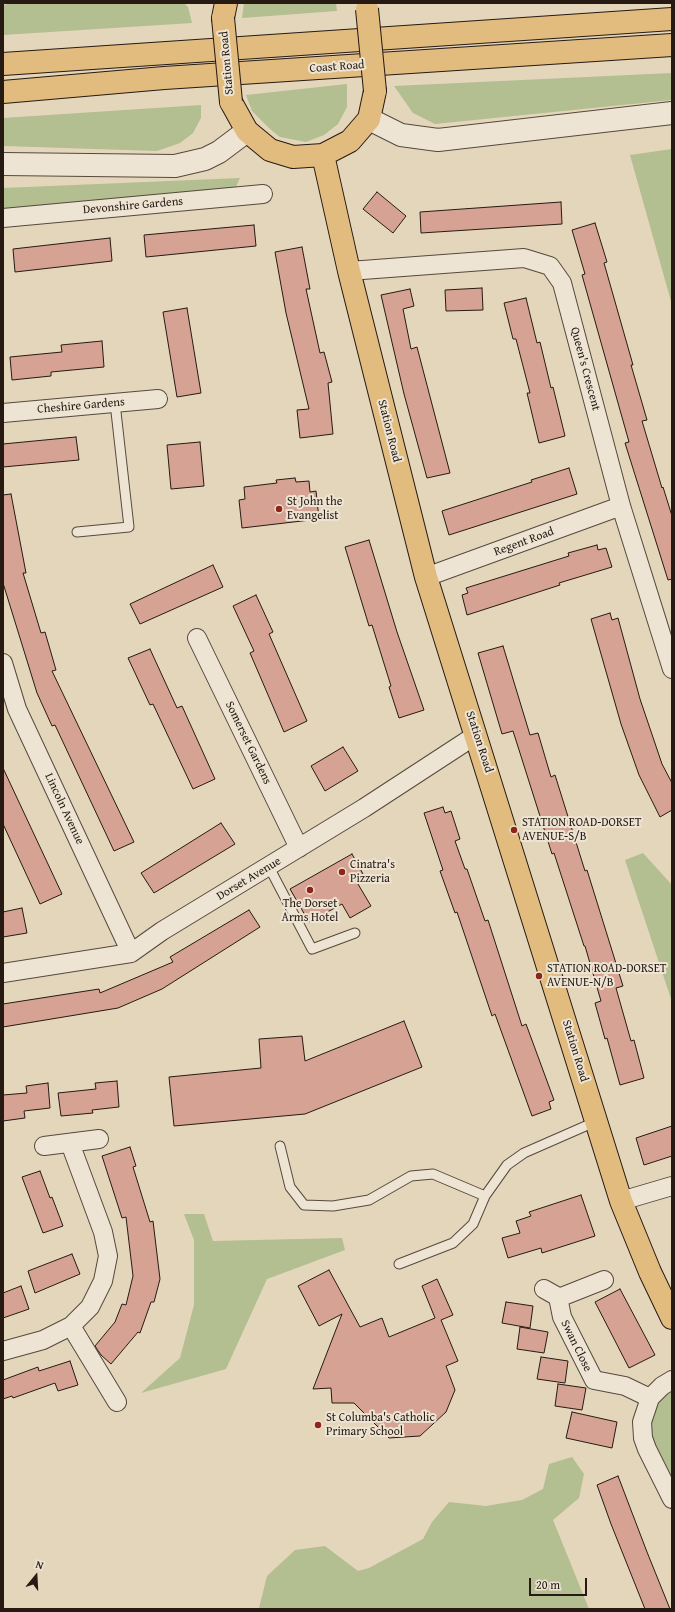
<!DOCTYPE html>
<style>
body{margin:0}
#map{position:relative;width:675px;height:1612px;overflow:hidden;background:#e4d6bb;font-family:"Gentium Book Plus",serif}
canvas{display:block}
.frame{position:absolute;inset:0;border:4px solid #261a13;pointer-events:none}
.north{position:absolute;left:16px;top:1556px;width:40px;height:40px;-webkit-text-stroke:3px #ede4d3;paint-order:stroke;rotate:18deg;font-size:11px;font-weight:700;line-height:16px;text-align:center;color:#261a13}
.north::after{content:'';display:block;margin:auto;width:14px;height:18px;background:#261a13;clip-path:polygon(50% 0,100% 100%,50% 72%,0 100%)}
.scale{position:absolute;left:529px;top:1578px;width:58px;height:18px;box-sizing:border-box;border:2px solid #261a13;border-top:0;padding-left:5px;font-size:12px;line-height:14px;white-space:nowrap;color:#261a13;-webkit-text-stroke:3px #ede4d3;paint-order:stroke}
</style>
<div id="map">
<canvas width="675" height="1612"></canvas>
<div class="frame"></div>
<div class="north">N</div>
<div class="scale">20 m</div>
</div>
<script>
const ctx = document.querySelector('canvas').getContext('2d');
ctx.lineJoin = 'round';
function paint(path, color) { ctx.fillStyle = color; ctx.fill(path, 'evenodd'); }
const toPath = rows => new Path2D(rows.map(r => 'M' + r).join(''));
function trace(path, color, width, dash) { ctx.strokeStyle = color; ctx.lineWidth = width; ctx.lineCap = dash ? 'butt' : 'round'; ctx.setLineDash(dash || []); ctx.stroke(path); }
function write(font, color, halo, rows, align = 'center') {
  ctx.font = font + ' "Gentium Book Plus",serif'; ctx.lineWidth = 4; ctx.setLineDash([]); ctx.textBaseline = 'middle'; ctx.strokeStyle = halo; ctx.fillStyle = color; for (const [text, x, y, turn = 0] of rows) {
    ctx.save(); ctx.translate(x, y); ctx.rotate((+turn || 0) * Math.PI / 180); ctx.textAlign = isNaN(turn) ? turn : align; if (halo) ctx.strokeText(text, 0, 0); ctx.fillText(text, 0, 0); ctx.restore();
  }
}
const green = toPath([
 [14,3,184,3,188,7,192,23,3,35,3,5],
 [244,3,336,3,337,11,242,18],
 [672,73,672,100,435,124,413,113,394,86],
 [347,84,347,107,338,124,324,135,306,142,280,137,270,129,252,111,246,95],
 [201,105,201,118,193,133,180,143,157,151,3,146,3,118],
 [672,149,672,305,630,155],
 [240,178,234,191,3,210,3,188],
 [643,853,672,885,672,1002,625,860],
 [184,1214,204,1214,213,1241,342,1238,345,1250,267,1279,226,1369,141,1393,180,1358,194,1305,194,1240],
 [672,1388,672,1480,653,1441,650,1424,653,1408],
 [572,1457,584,1474,579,1498,553,1520,589,1609,255,1609,259,1608,267,1576,295,1550,325,1546,358,1571,369,1568,423,1539,432,1522,449,1502,486,1506,522,1500,543,1489,549,1464]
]);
const building = toPath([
 [377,192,406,216,393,233,363,209,377,192],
 [561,202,562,224,421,233,420,212,561,202],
 [595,223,607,262,604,263,633,365,631,365,647,420,642,421,662,488,663,487,672,516,672,579,668,580,625,443,629,442,582,275,585,274,572,230,595,223],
 [254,225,256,246,146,257,144,235,254,225],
 [110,238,112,261,15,272,13,249,110,238],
 [302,247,310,289,306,289,320,353,324,352,332,382,328,383,333,434,300,438,297,410,309,409,286,313,275,252,302,247],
 [482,288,483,310,446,311,445,290,482,288],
 [410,289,414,306,403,309,411,349,417,347,450,473,427,478,404,394,381,295,410,289],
 [526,298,537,343,540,342,551,388,553,387,565,436,539,443,527,393,530,393,516,339,513,339,504,303,526,298],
 [187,308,201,393,177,397,163,312,187,308],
 [102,341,104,367,51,372,51,376,12,380,10,357,62,352,61,345,102,341],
 [76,437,79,460,3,467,3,444,76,437],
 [200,442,204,486,171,489,167,445,200,442],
 [569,468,577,494,449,535,442,511,532,482,531,480,569,468],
 [295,478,296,482,309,481,310,492,316,491,319,519,242,528,239,500,245,499,244,487,277,483,276,480,295,478],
 [11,494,26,573,23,573,41,633,45,632,56,670,52,671,134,842,114,851,55,725,52,726,37,693,3,583,3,495,11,494],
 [369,540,397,632,424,710,399,718,389,687,391,686,372,625,369,626,345,547,369,540],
 [597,545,598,550,606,548,612,567,559,583,560,585,467,615,462,595,468,593,466,588,569,556,568,553,597,545],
 [213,565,223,587,140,624,130,604,213,565],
 [256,595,273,632,269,634,307,721,284,732,250,653,254,651,233,606,256,595],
 [610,613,612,620,618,618,640,699,662,764,672,783,672,810,660,817,639,775,621,724,591,619,610,613],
 [503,646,530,735,538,733,551,777,555,775,585,871,587,870,623,986,616,988,631,1041,634,1040,644,1078,620,1085,607,1038,605,1039,595,1003,601,1001,585,946,584,946,554,853,552,854,513,731,502,734,478,653,503,646],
 [150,649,177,708,182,706,215,779,193,789,153,704,150,705,128,658,150,649],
 [343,747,358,771,325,791,311,766,343,747],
 [3,768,62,894,40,904,3,824,3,768],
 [443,807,445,813,451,811,460,839,455,841,465,869,467,869,485,921,488,920,522,1026,526,1024,554,1100,549,1102,551,1109,532,1116,495,1014,492,1016,457,912,455,913,440,871,443,870,424,813,443,807],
 [221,823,235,844,154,893,141,873,221,823],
 [352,854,363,874,355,879,371,906,350,918,342,904,309,922,290,889,352,854],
 [22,908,27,933,3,937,3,912,22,908],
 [249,910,260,927,162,989,118,1008,3,1027,3,1004,99,989,100,993,173,962,170,957,249,910],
 [404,1021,422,1067,305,1114,174,1126,169,1077,261,1068,259,1039,302,1036,305,1061,404,1021],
 [117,1081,119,1107,92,1110,93,1113,61,1116,58,1093,96,1089,95,1083,117,1081],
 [48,1083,50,1108,24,1111,25,1118,3,1121,3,1095,27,1093,26,1086,48,1083],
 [672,1126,672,1156,644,1165,636,1138,672,1126],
 [130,1147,136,1166,133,1167,150,1222,153,1221,160,1279,154,1302,151,1302,140,1333,138,1332,111,1364,101,1355,95,1346,115,1322,122,1304,126,1305,133,1276,126,1217,122,1218,102,1156,130,1147],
 [40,1171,50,1198,52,1197,63,1226,43,1233,22,1177,40,1171],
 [581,1195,595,1236,542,1253,541,1248,508,1258,502,1238,520,1233,516,1221,531,1216,529,1212,581,1195],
 [72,1254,80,1274,35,1293,28,1271,72,1254],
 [329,1270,360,1327,382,1318,389,1337,435,1318,422,1286,437,1279,453,1315,441,1320,458,1361,446,1366,455,1390,446,1412,420,1436,389,1438,354,1403,332,1403,331,1388,313,1389,342,1314,319,1326,298,1286,329,1270],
 [21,1286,29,1309,3,1318,3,1293,21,1286],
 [620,1289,655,1355,629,1368,595,1302,620,1289],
 [506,1302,533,1306,530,1328,502,1323,506,1302],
 [520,1327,548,1332,544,1353,517,1349,520,1327],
 [541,1357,568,1361,565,1383,537,1379,541,1357],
 [70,1361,78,1385,58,1391,55,1383,13,1398,12,1396,3,1399,3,1380,38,1367,39,1371,70,1361],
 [558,1384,586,1388,582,1410,555,1406,558,1384],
 [572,1412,617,1422,612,1448,566,1438,572,1412],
 [618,1476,647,1552,670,1609,645,1609,611,1524,597,1485,618,1476]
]);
const service = toPath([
 [77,532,129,527,115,403],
 [269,867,312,949,355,933],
 [280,1146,290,1187,304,1205,333,1206,369,1200,411,1176,433,1174,485,1196],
 [399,1264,453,1243,473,1224,485,1196,507,1165,524,1153,597,1121]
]);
const minor = toPath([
 [3,218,263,194],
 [349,271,524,258,550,266,562,283,621,506,672,669],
 [3,413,158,399],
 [426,577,621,506],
 [197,638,299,848],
 [3,663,17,709,131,953],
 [3,973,131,953,162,931,364,808,476,735],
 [44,1146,99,1139],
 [621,1201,672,1186],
 [604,1280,561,1297,559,1302,562,1317,594,1380,625,1386,650,1398],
 [544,1289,560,1298],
 [71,1326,117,1402],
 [3,1351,43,1340,71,1326,90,1307,103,1281,108,1256,103,1232,70,1143],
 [672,1380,662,1386,650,1398,642,1422,643,1438,647,1449,672,1499]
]);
const tertiary = toPath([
 [369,119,401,135,438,140,672,113],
 [3,164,175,166,205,159,219,152,247,131]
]);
const primary = toPath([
 [223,18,226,3],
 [231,102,247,131,270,150,293,157,323,155,350,141,369,119,375,91],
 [323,155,349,271,426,577,621,1201,650,1272,672,1318]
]);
const trunk = toPath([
 [3,64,672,19],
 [3,92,164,78,672,45]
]);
const primaryBridge = toPath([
 [367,9,375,91],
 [223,18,231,102]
]);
const markers = [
 [279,509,4,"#8f2418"],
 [514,830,4,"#8f2418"],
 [342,872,4,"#8f2418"],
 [310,890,4,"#8f2418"],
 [539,976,4,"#8f2418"],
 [318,1425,4,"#8f2418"]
];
const streetNames = [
 ["Station Road",227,63,-95],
 ["Coast Road",337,67,-4],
 ["Devonshire Gardens",133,206,-5],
 ["Queen's Crescent",585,369,75],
 ["Cheshire Gardens",81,406,-5],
 ["Station Road",389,431,76],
 ["Regent Road",524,542,-20],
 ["Station Road",479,742,72],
 ["Somerset Gardens",248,743,64],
 ["Lincoln Avenue",64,809,65],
 ["Dorset Avenue",249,879,-31],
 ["Station Road",575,1051,73],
 ["Swan Close",576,1346,64]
];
const poiNames = [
 ["St John the",287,502],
 ["Evangelist",287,516],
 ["STATION ROAD-DORSET",522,823],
 ["AVENUE-S/B",522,837],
 ["Cinatra's",350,865],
 ["Pizzeria",350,879],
 ["The Dorset",310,904,"center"],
 ["Arms Hotel",310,918,"center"],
 ["STATION ROAD-DORSET",547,969],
 ["AVENUE-N/B",547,983],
 ["St Columba's Catholic",326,1418],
 ["Primary School",326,1432]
];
paint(green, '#b3be91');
paint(building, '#d6a294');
trace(building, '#261a13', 1);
trace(service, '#56493d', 11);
trace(minor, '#56493d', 20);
trace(tertiary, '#56493d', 24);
trace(primary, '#261a13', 24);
trace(trunk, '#261a13', 24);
trace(service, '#ede4d3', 9);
trace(minor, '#ede4d3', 18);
trace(tertiary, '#ede4d3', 22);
trace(primary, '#e2bb7e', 22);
trace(trunk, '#e2bb7e', 22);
trace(primaryBridge, '#261a13', 24, []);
trace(primaryBridge, '#e2bb7e', 22);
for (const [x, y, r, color] of markers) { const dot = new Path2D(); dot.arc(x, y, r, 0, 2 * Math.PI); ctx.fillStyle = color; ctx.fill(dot); trace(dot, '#ede4d3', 1.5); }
write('12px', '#261a13', '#ede4d3', streetNames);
write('12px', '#261a13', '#ede4d3', poiNames, 'left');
</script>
